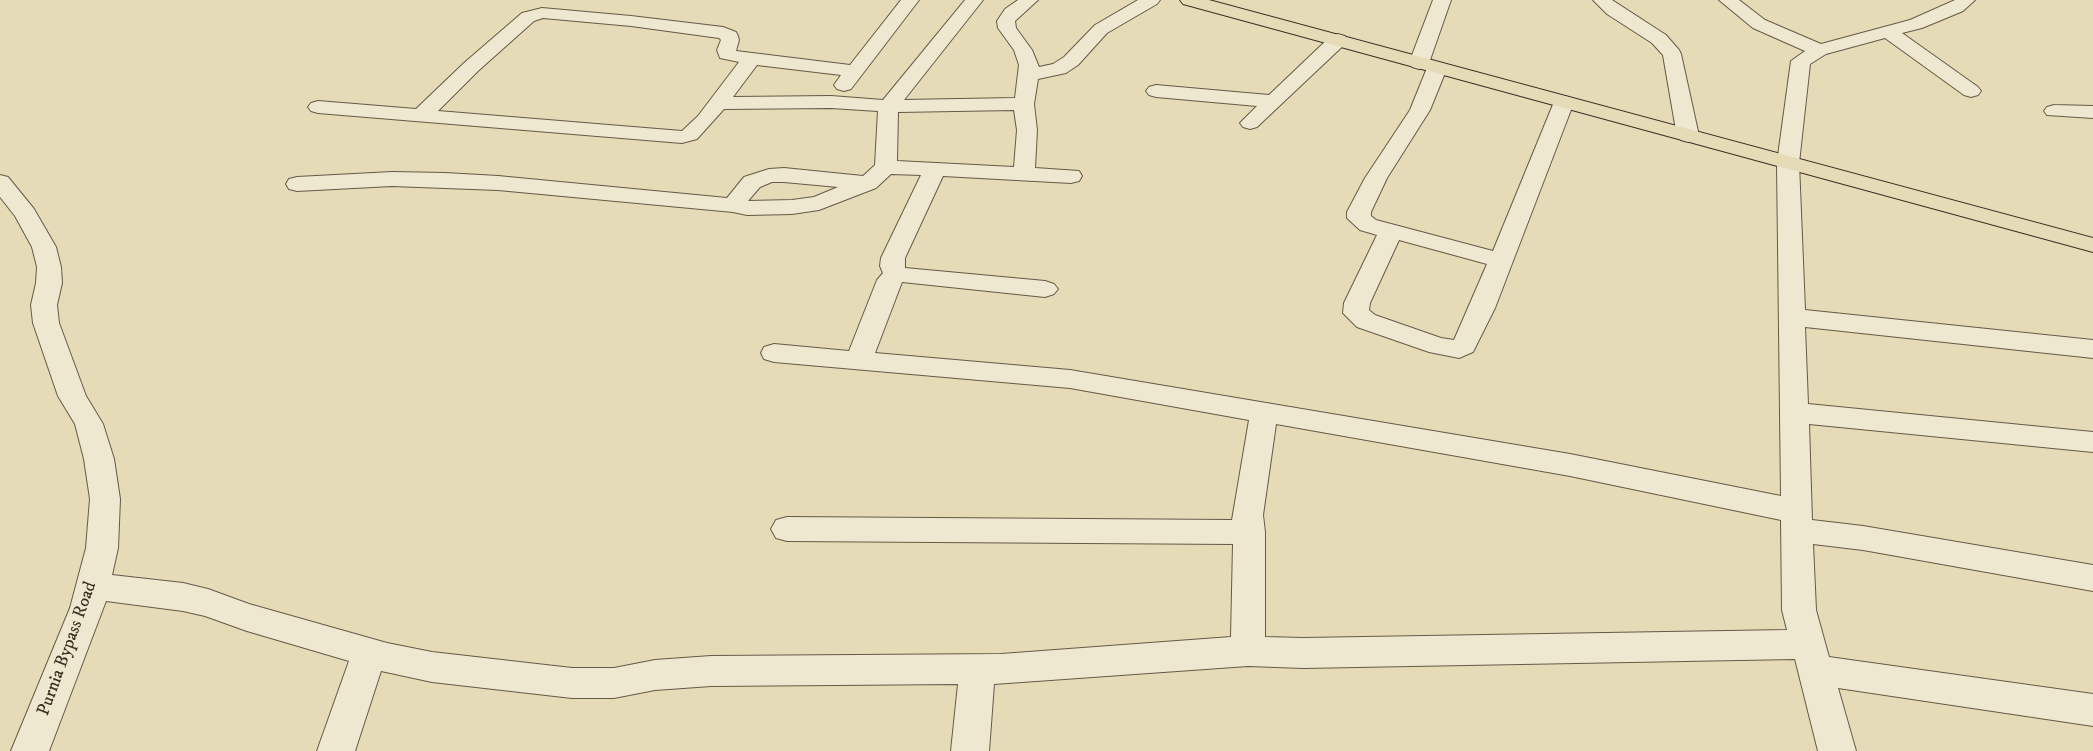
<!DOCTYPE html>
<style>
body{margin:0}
canvas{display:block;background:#e5dbb7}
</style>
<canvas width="2093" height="751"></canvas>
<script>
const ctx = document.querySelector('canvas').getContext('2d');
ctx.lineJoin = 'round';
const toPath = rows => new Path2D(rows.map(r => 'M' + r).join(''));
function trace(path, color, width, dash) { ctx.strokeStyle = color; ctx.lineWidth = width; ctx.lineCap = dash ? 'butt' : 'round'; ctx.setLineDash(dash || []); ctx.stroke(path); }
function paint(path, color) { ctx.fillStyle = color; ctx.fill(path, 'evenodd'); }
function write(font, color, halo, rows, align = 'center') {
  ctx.font = font + ' "IM FELL DW Pica",serif'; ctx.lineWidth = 4; ctx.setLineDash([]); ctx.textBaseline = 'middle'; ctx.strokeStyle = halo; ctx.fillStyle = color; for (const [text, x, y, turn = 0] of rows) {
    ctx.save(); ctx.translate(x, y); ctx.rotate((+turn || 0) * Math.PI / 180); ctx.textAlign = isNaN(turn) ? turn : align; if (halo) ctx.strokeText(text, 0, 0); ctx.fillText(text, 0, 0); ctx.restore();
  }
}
const minor = toPath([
 [901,0,919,0,851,89,844,91,837,89,834,85,841,75,757,65,733,97,831,96,883,100,965,0,983,0,904,100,1015,98,1019,65,1014,50,998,28,997,21,1005,9,1018,0,1038,0,1015,21,1016,28,1032,50,1039,67,1053,64,1064,57,1095,25,1138,0,1160,0,1157,4,1107,33,1078,65,1066,73,1038,79,1034,104,1037,130,1035,168,1079,171,1082,176,1079,181,1071,183,943,176,905,258,905,268,1045,281,1054,284,1058,289,1054,294,1045,297,902,282,875,353,1070,370,1570,454,1781,496,1777,163,1791,61,1805,51,1753,28,1719,0,1739,0,1765,20,1821,44,1910,20,1955,0,1975,0,1963,11,1922,28,1902,33,1978,87,1981,91,1978,95,1971,97,1964,95,1885,38,1826,54,1810,64,1799,163,1805,310,2093,340,2093,358,1805,327,1808,404,2093,432,2093,452,1809,424,1812,520,1863,526,2093,565,2093,591,1863,550,1813,544,1816,610,1829,657,2093,694,2093,726,1838,688,1856,751,1818,751,1795,659,1303,668,1248,666,994,684,989,751,951,751,958,684,711,686,655,690,614,698,572,698,432,682,381,671,355,751,317,751,349,661,247,631,205,616,183,611,106,601,49,751,11,751,70,608,86,548,90,499,84,459,75,424,58,396,33,323,31,305,36,283,37,267,32,247,15,216,0,197,0,175,8,177,34,209,56,247,61,267,62,283,57,305,59,323,86,396,103,424,114,459,120,499,118,548,112,575,183,583,208,589,249,604,387,643,432,652,572,668,614,668,655,660,711,656,1001,654,1231,637,1233,544,787,541,776,538,771,529,776,520,787,517,1232,520,1249,420,1070,388,774,362,764,359,761,353,764,347,774,344,849,351,877,280,883,273,880,266,881,258,921,175,891,174,876,188,819,210,792,214,747,215,733,212,498,190,392,186,297,191,289,189,286,184,289,179,297,177,392,172,445,173,498,176,727,198,744,177,769,169,784,168,863,176,875,165,878,111,831,108,724,109,697,139,682,143,318,113,311,111,308,107,311,103,318,101,416,109,464,63,522,13,542,8,631,16,723,27,736,32,738,36,739,40,736,51,850,65,901,0],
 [543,18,631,26,719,38,721,40,717,50,720,58,739,62,698,116,682,131,438,111,478,71,534,21,543,18],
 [1014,110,1017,130,1014,167,897,161,898,112,1014,110],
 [772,182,784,182,838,187,814,197,792,200,748,201,760,187,772,182],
 [1276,424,1570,476,1781,520,1782,610,1787,630,1303,638,1265,637,1265,532,1263,515,1276,424],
 [1433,0,1451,0,1429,63,1426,67,1419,69,1412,67,1409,63,1433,0],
 [1593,0,1612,0,1666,35,1679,50,1681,54,1699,136,1695,140,1688,142,1681,140,1677,136,1663,55,1652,43,1607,14,1593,0],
 [1338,34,1345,36,1347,40,1345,44,1257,127,1250,129,1243,127,1240,123,1257,106,1156,97,1149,95,1146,91,1149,87,1156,85,1269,95,1331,36,1338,34],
 [1437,62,1444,64,1447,68,1430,110,1387,178,1371,212,1371,216,1376,220,1493,251,1554,102,1557,98,1564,96,1571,98,1574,102,1495,308,1473,352,1459,358,1429,352,1357,327,1343,313,1344,303,1377,235,1360,230,1347,218,1347,212,1365,178,1410,110,1427,68,1430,64,1437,62],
 [1399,240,1487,264,1454,340,1441,338,1375,315,1369,310,1370,303,1399,240],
 [2054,105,2093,106,2093,118,2047,115,2044,111,2047,107,2054,105]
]);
const highway = toPath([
 [1180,0,1209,0,2093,238,2093,252,1183,4,1180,0]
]);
const streetNames = [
 ["Purnia Bypass Road",68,649,-70]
];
trace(minor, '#675946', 2);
trace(highway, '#3d2e21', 2);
paint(minor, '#eee8d0');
paint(highway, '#e5dbb7');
write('18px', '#3d2e21', '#eee8d0', streetNames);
</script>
